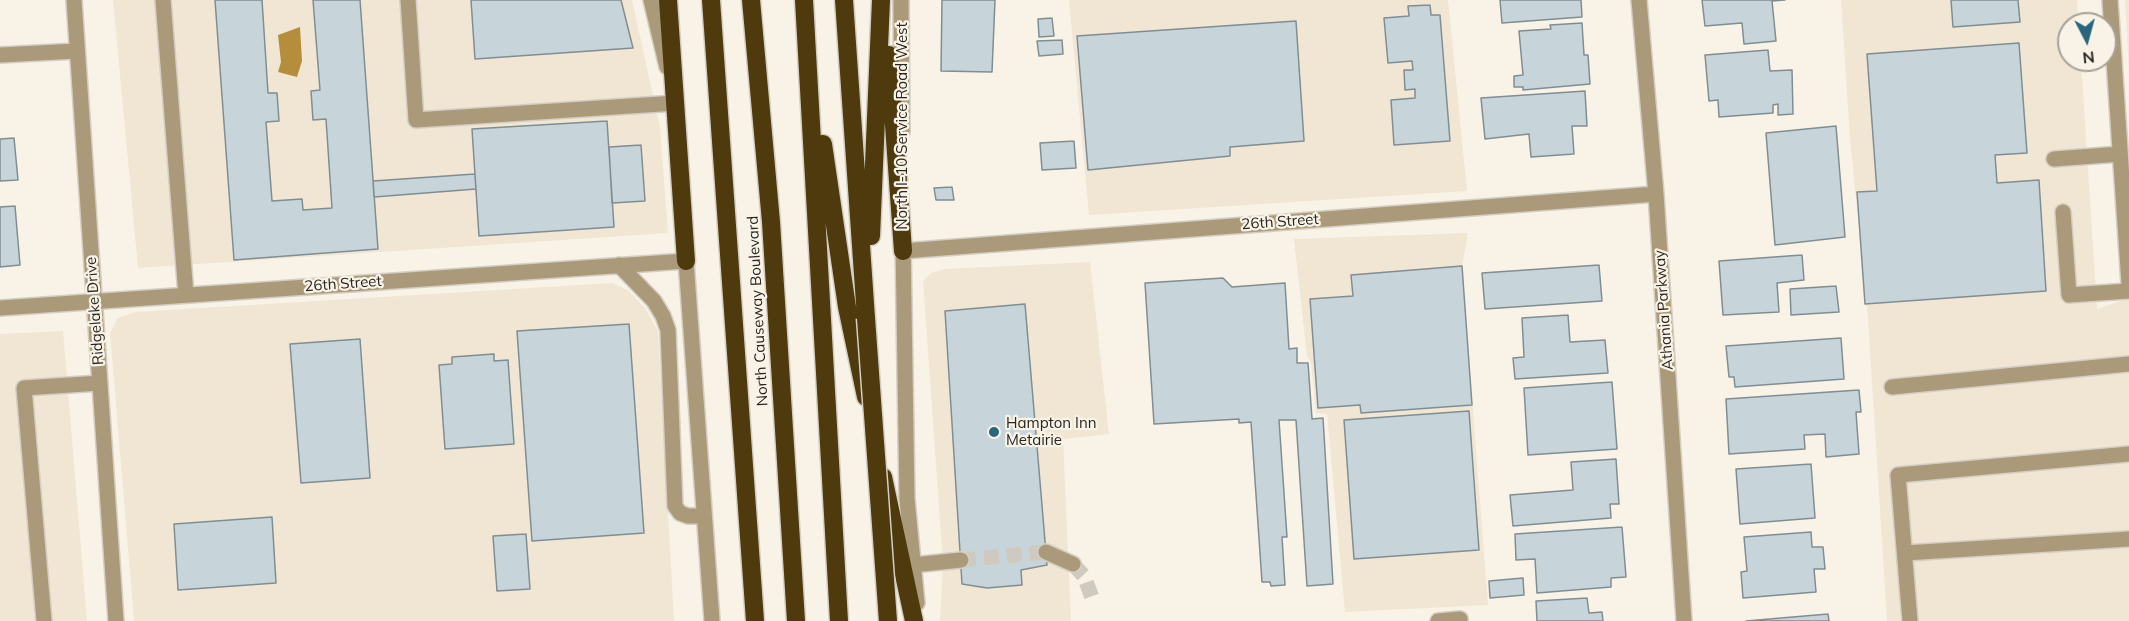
<!DOCTYPE html>
<style>
body{margin:0}
#map{position:relative;width:2129px;height:621px;overflow:hidden;background:#f9f3e7;font-family:Mulish,sans-serif}
canvas{display:block}
.north{position:absolute;left:2057px;top:12px;width:60px;height:60px;box-sizing:border-box;background:#f9f3e7;border:2px solid #a6a198;border-radius:50%;rotate:174deg;font-size:16px;font-weight:700;line-height:24px;text-align:center;color:#292622}
.north::after{content:'';display:block;margin:auto;width:21px;height:27px;background:#27667c;clip-path:polygon(50% 0,100% 100%,50% 72%,0 100%)}
</style>
<div id="map">
<canvas width="2129" height="621"></canvas>
<div class="north">N</div>
</div>
<script>
const ctx = document.querySelector('canvas').getContext('2d');
ctx.lineJoin = 'round';
function paint(path, color) { ctx.fillStyle = color; ctx.fill(path, 'evenodd'); }
const toPath = rows => new Path2D(rows.map(r => 'M' + r).join(''));
function trace(path, color, width, dash) { ctx.strokeStyle = color; ctx.lineWidth = width; ctx.lineCap = dash ? 'butt' : 'round'; ctx.setLineDash(dash || []); ctx.stroke(path); }
function write(font, color, halo, rows, align = 'center') {
  ctx.font = font + ' Mulish,sans-serif'; ctx.lineWidth = 4.5; ctx.setLineDash([]); ctx.textBaseline = 'middle'; ctx.strokeStyle = halo; ctx.fillStyle = color; for (const [text, x, y, turn = 0] of rows) {
    ctx.save(); ctx.translate(x, y); ctx.rotate((+turn || 0) * Math.PI / 180); ctx.textAlign = isNaN(turn) ? turn : align; if (halo) ctx.strokeText(text, 0, 0); ctx.fillText(text, 0, 0); ctx.restore();
  }
}
const built = toPath([
 [113,0,632,0,660,127,668,233,138,268],
 [1069,0,1448,0,1467,191,1089,215],
 [1841,0,2077,0,2078,24,2069,24,2069,60,2081,60,2097,309,2129,298,2129,621,1887,621,1868,319,1850,139],
 [2125,0,2129,0,2129,71],
 [1468,233,1462,267,1488,605,1345,612,1327,414,1316,413,1311,363,1307,356,1294,239],
 [1090,262,1109,434,1063,439,1071,621,940,621,943,564,923,281,931,273,945,269],
 [613,283,629,291,645,308,658,331,674,621,134,621,110,333,117,319,135,312],
 [63,331,87,621,0,621,0,334]
]);
const water = toPath([
 [300,27,302,61,297,77,278,72,281,62,278,35]
]);
const building = toPath([
 [215,0,262,0,268,93,277,93,279,121,266,122,272,201,302,199,303,210,332,208,326,119,313,120,311,91,320,90,313,0,360,0,378,249,234,260,215,0],
 [471,0,621,0,633,48,475,59,471,0],
 [942,0,995,0,992,72,941,71,942,0],
 [1500,0,1581,0,1582,17,1502,23,1500,0],
 [1702,0,1785,0,1772,1,1776,41,1744,44,1742,23,1705,26,1702,0],
 [1951,0,2018,0,2020,22,1953,27,1951,0],
 [1430,5,1431,15,1440,15,1450,141,1394,145,1391,100,1415,98,1415,89,1405,90,1404,70,1413,70,1412,61,1388,63,1384,18,1409,16,1408,6,1430,5],
 [1052,18,1054,36,1039,37,1038,19,1052,18],
 [1296,21,1304,141,1230,147,1230,156,1088,170,1077,36,1296,21],
 [1582,23,1584,55,1588,55,1590,84,1523,90,1523,87,1514,87,1514,76,1523,75,1519,31,1551,29,1550,25,1582,23],
 [1062,40,1063,54,1039,56,1037,41,1062,40],
 [2019,43,2027,153,1995,155,1997,183,2039,180,2046,291,1865,304,1857,192,1877,191,1867,54,2019,43],
 [1768,50,1770,71,1792,70,1793,114,1778,115,1778,104,1773,105,1773,113,1719,117,1718,100,1709,101,1705,55,1768,50],
 [1585,91,1587,126,1572,126,1574,154,1531,157,1529,134,1485,139,1481,98,1585,91],
 [607,121,614,227,479,236,472,129,607,121],
 [1836,126,1845,237,1775,245,1766,133,1836,126],
 [14,138,18,180,0,181,0,139,14,138],
 [1074,141,1076,168,1042,170,1040,143,1074,141],
 [641,145,645,201,612,203,609,147,641,145],
 [475,174,476,189,374,197,373,181,475,174],
 [952,187,954,200,936,200,934,188,952,187],
 [15,206,20,265,0,267,0,207,15,206],
 [1802,255,1804,280,1777,283,1779,312,1723,315,1719,261,1802,255],
 [1599,265,1602,301,1485,309,1482,273,1599,265],
 [1462,266,1472,405,1361,413,1360,405,1318,408,1310,299,1353,296,1351,275,1462,266],
 [1223,278,1232,287,1285,283,1289,349,1297,348,1297,363,1308,363,1312,419,1323,418,1333,584,1307,586,1296,420,1279,420,1287,537,1282,537,1285,585,1271,586,1270,582,1262,582,1251,422,1239,423,1239,419,1154,424,1145,283,1223,278],
 [1836,286,1839,312,1791,315,1790,289,1836,286],
 [1025,304,1047,565,1021,570,1022,585,987,588,962,584,945,311,1025,304],
 [1568,315,1570,342,1605,340,1608,373,1515,379,1513,358,1524,357,1522,318,1568,315],
 [629,324,644,533,532,541,517,331,629,324],
 [1841,338,1844,379,1735,387,1734,377,1729,377,1726,346,1841,338],
 [360,339,370,478,301,483,290,344,360,339],
 [494,354,494,361,508,360,514,444,445,449,439,365,452,364,452,357,494,354],
 [1612,382,1617,449,1528,455,1524,388,1612,382],
 [1859,390,1861,412,1856,412,1859,454,1826,457,1825,434,1804,435,1805,449,1729,454,1726,399,1859,390],
 [1469,411,1479,550,1354,559,1344,420,1469,411],
 [1616,459,1619,504,1610,504,1611,518,1513,526,1510,495,1573,490,1571,462,1616,459],
 [1811,464,1815,518,1740,524,1736,469,1811,464],
 [272,517,276,583,178,590,174,524,272,517],
 [1622,527,1626,577,1611,578,1611,587,1537,593,1535,559,1516,560,1515,534,1622,527],
 [1811,532,1812,547,1823,547,1825,569,1814,569,1816,592,1743,598,1741,572,1747,571,1744,537,1811,532],
 [526,534,530,589,497,591,493,536,526,534],
 [1523,578,1524,595,1490,598,1489,581,1523,578],
 [1587,598,1589,613,1602,612,1603,621,1537,621,1536,601,1587,598],
 [1828,614,1829,621,1746,621,1828,614]
]);
const minorTunnel = toPath([
 [961,560,1046,552],
 [1073,564,1084,576,1094,603]
]);
const minor = toPath([
 [74,0,116,621],
 [163,0,186,295],
 [408,0,416,120,676,103,673,93],
 [651,0,667,67],
 [901,0,902,132],
 [1639,0,1656,194,1684,621],
 [2110,0,2129,284],
 [0,55,77,51],
 [2054,159,2120,154],
 [2063,212,2069,295,2129,291],
 [903,243,907,499,917,603],
 [903,251,1656,194],
 [619,265,654,301,663,316,668,330,675,506,680,513,688,516,704,516],
 [0,308,686,261,712,621],
 [1892,387,2129,364],
 [1046,552,1073,564],
 [1905,553,2129,539],
 [913,565,961,560],
 [44,621,24,388,100,383],
 [1438,621,1460,619],
 [1910,621,1898,475,2129,454]
]);
const highway = toPath([
 [668,0,686,261],
 [711,0,755,621],
 [751,0,771,222,796,621],
 [804,0,839,621],
 [844,0,866,318],
 [889,55,903,251],
 [823,144,847,307,866,397],
 [871,236,881,0],
 [883,477,914,621]
]);
const highwayBridge = toPath([
 [866,318,888,621]
]);
const markers = [
 [994,432,6,"#27667c"]
];
const streetNames = [
 ["North I-10 Service Road West",902,126,-90],
 ["26th Street",1280,222,-4],
 ["26th Street",343,284,-4],
 ["Athania Parkway",1664,310,-94],
 ["Ridgelake Drive",95,311,-94],
 ["North Causeway Boulevard",758,311,-93]
];
const poiNames = [
 ["Hampton Inn",1006,423],
 ["Metairie",1006,440]
];
paint(built, '#f0e6d3');
paint(water, '#b58e3d');
paint(building, '#c7d5db');
trace(building, '#808d93', 1.5);
trace(minorTunnel, '#cfcac0', 15, [15, 8]);
trace(minor, '#d4cec4', 18);
trace(highway, '#d4cec4', 21);
trace(minor, '#ab9a7a', 15);
trace(highway, '#4e3a0d', 18);
trace(highwayBridge, '#d4cec4', 21, []);
trace(highwayBridge, '#4e3a0d', 18);
for (const [x, y, r, color] of markers) { const dot = new Path2D(); dot.arc(x, y, r, 0, 2 * Math.PI); ctx.fillStyle = color; ctx.fill(dot); trace(dot, '#f9f3e7', 2); }
write('15px', '#292622', '#f9f3e7', streetNames);
write('15px', '#292622', '#f9f3e7', poiNames, 'left');
</script>
